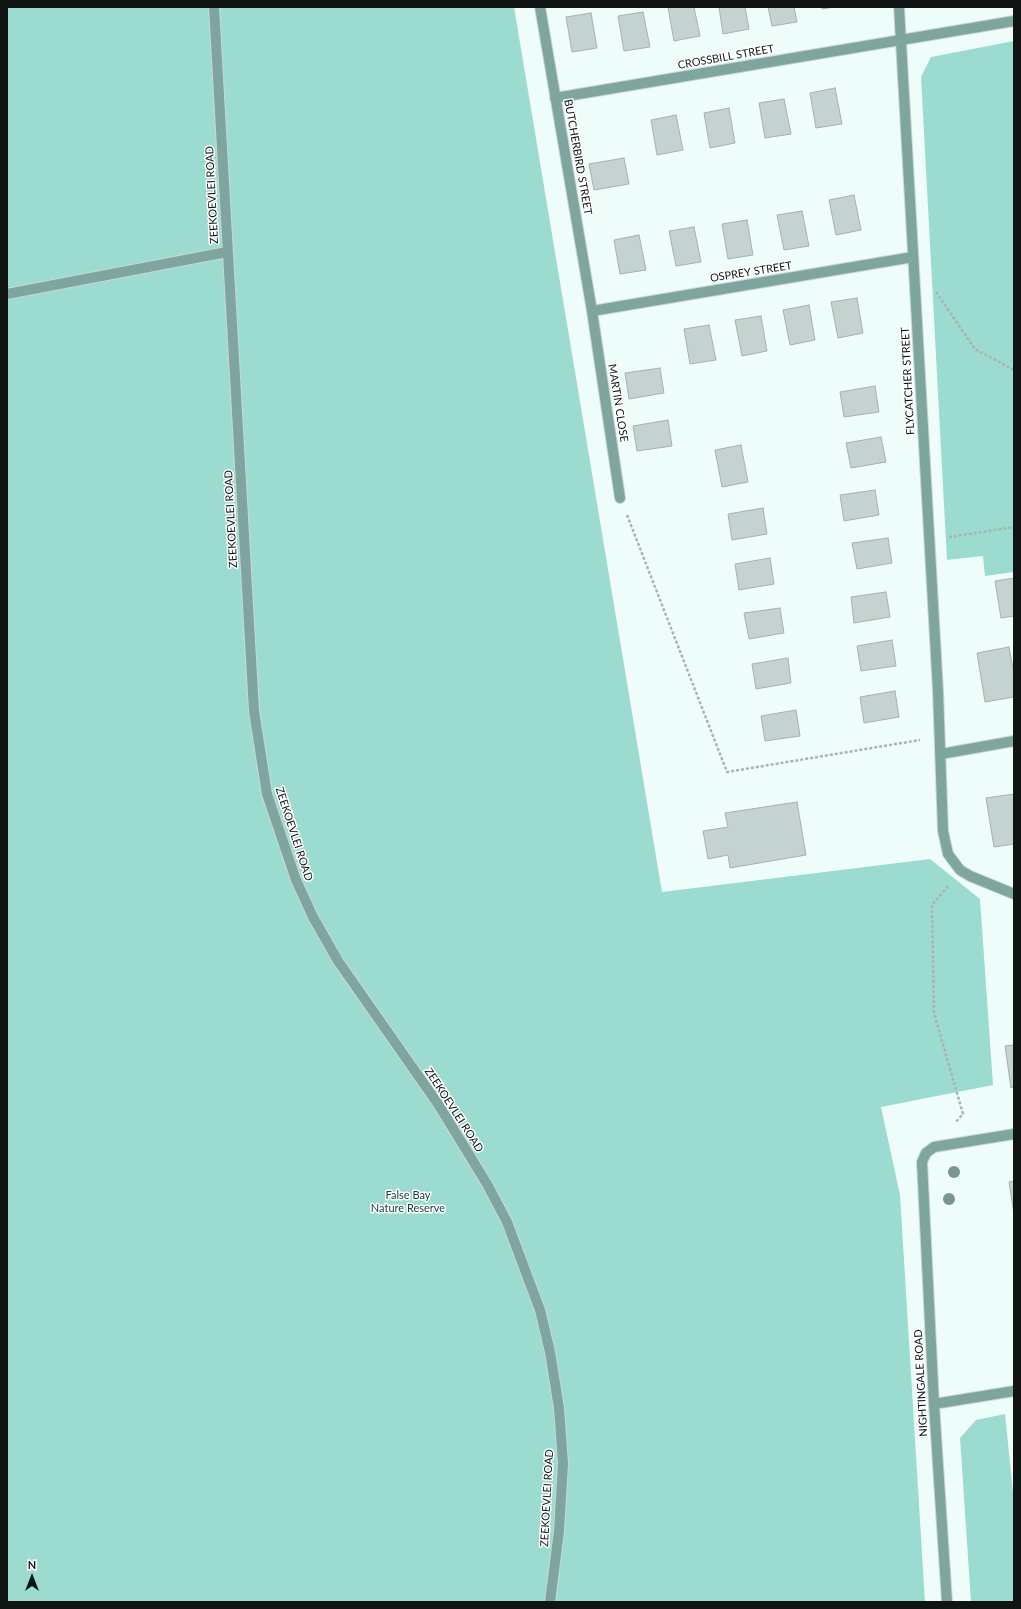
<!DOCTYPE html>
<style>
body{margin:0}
#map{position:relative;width:1021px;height:1609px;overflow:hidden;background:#effdfa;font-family:Lato,sans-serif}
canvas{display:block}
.frame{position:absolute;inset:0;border:8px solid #101514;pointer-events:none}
.north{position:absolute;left:12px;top:1557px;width:40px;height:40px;-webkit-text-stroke:3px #fff;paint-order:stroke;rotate:0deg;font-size:11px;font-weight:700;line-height:16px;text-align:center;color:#101514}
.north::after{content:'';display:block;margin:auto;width:14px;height:18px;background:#101514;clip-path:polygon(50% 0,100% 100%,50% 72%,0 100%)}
</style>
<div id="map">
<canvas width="1021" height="1609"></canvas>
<div class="frame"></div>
<div class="north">N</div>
</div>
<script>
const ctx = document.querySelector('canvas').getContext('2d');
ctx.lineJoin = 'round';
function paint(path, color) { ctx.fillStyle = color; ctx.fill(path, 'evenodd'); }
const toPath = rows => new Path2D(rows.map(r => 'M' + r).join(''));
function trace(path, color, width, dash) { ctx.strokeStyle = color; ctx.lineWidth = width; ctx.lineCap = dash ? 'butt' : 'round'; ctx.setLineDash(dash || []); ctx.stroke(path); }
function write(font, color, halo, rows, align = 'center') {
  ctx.font = font + ' Lato,sans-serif'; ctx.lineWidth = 3; ctx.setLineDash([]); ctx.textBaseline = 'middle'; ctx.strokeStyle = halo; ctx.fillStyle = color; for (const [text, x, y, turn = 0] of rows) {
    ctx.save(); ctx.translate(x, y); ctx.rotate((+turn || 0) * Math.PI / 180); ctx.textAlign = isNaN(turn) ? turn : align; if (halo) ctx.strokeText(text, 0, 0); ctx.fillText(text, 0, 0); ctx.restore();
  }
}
const green = toPath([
 [7,7,514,7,662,892,930,859,980,899,993,1085,881,1107,900,1195,925,1602,7,1602],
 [1014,41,1014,572,985,576,983,556,947,560,921,77,931,57],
 [1005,1414,1014,1502,1014,1602,971,1602,960,1438,976,1420]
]);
const building = toPath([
 [668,7,694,7,700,36,674,41,668,7],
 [719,7,745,7,749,29,723,34,719,7],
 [768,7,794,7,797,22,772,26,768,7],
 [822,7,835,7,822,9,822,7],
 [643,12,650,47,624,51,618,16,643,12],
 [591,13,597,48,572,52,566,17,591,13],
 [835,88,842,124,816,128,810,93,835,88],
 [784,99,791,134,765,138,759,103,784,99],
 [729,108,735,143,710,148,704,113,729,108],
 [676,115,683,150,657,155,651,120,676,115],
 [624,158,629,184,594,190,589,164,624,158],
 [854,195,861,230,836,235,829,200,854,195],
 [802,211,809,246,784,250,777,215,802,211],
 [747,220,753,255,728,259,722,224,747,220],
 [694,227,701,262,676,266,669,231,694,227],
 [639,235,646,270,620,274,614,240,639,235],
 [857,298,863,333,838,338,831,302,857,298],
 [809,305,815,340,790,345,783,310,809,305],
 [761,316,767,351,742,356,735,320,761,316],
 [709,325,716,360,690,364,684,329,709,325],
 [660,368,664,393,629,399,625,373,660,368],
 [875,386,879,412,844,417,840,392,875,386],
 [668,420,672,446,637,451,633,426,668,420],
 [881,437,886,462,851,468,846,443,881,437],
 [741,445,748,482,722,487,715,450,741,445],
 [875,490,879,515,844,521,840,495,875,490],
 [763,508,767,534,732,540,728,514,763,508],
 [888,538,892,563,857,569,852,543,888,538],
 [770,558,774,584,739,590,735,564,770,558],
 [1014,578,1014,616,1001,618,995,581,1014,578],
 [886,592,890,617,854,623,851,597,886,592],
 [780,608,784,633,749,639,744,613,780,608],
 [892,640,896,666,861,671,857,646,892,640],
 [1009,647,1014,674,1014,697,985,702,977,653,1009,647],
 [788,658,791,683,756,689,752,664,788,658],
 [895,691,899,717,864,723,860,697,895,691],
 [796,710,800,736,765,741,761,716,796,710],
 [1014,794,1014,844,994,847,986,798,1014,794],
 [797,802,806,855,730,868,728,855,708,859,703,831,728,827,725,813,797,802],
 [1014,1045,1014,1087,1011,1088,1005,1046,1014,1045],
 [1014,1181,1014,1214,1009,1182,1014,1181]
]);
const path = toPath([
 [936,292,975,349,1014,370],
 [627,515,727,772,920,740],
 [949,537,1014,527],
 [948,886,932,905,934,1013,963,1114,955,1123]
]);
const lane = toPath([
 [214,7,254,711,267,794,296,880,313,917,338,961,438,1104,487,1184,507,1222,540,1310,550,1352,559,1408,563,1463,559,1531,550,1602],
 [7,294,227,252]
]);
const street = toPath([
 [540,7,592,311,620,498],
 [899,7,938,691,943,831,948,854,960,870,970,876,1014,894],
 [555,98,1014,21],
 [592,311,913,257],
 [941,754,1014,741],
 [934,1404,1014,1391],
 [947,1602,934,1404,922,1162,926,1153,934,1147,1014,1134]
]);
const trees = [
 [954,1172],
 [949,1199]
];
const streetNames = [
 ["CROSSBILL STREET",726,57,-10],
 ["BUTCHERBIRD STREET",578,157,80],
 ["ZEEKOEVLEI ROAD",212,195,-93],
 ["OSPREY STREET",751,272,-9],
 ["FLYCATCHER STREET",908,381,-93],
 ["MARTIN CLOSE",618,403,81],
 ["ZEEKOEVLEI ROAD",231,519,-93],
 ["ZEEKOEVLEI ROAD",294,834,72],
 ["ZEEKOEVLEI ROAD",454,1110,57],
 ["NIGHTINGALE ROAD",921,1383,-93],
 ["ZEEKOEVLEI ROAD",547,1498,-87]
];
const parkNames = [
 ["False Bay",408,1195],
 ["Nature Reserve",408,1208]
];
paint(green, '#9cdbd0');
paint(building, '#c5d3d0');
trace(building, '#a4b1ae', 1);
trace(lane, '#cbd8d5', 12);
trace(street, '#cbd8d5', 12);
trace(path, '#a9b4b2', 2.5, [3, 2]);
trace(lane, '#7fa69e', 10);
trace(street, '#7fa69e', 10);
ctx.fillStyle = '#779691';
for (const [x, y] of trees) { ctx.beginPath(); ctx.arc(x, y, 6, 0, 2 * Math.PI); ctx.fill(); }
write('11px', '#101514', '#fff', streetNames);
write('11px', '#15423b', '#fff', parkNames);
</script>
